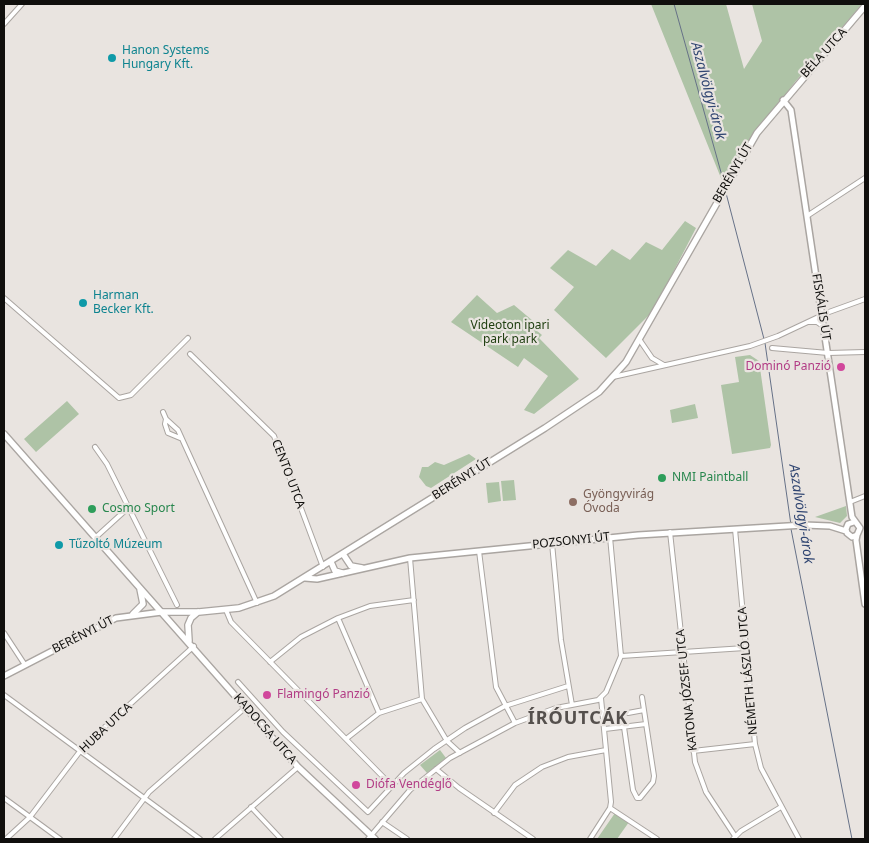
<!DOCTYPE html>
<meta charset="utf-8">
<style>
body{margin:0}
#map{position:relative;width:869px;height:843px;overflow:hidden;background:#e9e4e0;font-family:"Noto Sans",sans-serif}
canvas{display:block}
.frame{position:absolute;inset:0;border:5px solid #100f0d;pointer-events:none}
</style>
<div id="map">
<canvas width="869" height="843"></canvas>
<div class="frame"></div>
</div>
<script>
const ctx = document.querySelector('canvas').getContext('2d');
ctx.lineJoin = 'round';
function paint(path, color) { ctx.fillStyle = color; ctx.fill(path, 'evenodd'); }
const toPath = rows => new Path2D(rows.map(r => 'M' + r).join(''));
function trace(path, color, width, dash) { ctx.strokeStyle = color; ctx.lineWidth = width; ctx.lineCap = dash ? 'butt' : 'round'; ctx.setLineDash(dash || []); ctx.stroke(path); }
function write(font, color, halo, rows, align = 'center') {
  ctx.font = font + ' "Noto Sans",sans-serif'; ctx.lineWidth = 4.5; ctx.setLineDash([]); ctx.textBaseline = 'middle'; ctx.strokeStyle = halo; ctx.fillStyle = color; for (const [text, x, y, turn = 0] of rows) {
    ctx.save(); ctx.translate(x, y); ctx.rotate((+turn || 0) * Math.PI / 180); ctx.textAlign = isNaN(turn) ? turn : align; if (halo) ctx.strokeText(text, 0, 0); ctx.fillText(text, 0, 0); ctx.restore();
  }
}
const green = toPath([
 [651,4,726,4,744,69,762,41,752,4,862,4,795,82,763,124,727,193],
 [685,221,696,228,653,311,606,358,554,310,574,287,550,268,568,250,596,266,612,249,630,260,646,242,662,250],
 [477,295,497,313,514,305,539,326,536,330,542,335,539,338,579,379,534,414,524,410,548,376,524,358,518,367,451,322],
 [750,355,759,361,771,445,770,448,732,454,721,385,739,382,735,357],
 [67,401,79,414,36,452,24,439],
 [695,404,698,418,672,423,670,410],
 [469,454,476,459,431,488,426,486,419,477,422,467,428,467,435,462,444,465],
 [514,480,516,500,503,501,501,481],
 [499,482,501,501,488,503,486,483],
 [846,506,847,516,840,523,815,517],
 [440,750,446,758,427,773,420,765],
 [615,813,629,822,617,839,597,839]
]);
const stream = toPath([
 [674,4,724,183],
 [726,193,764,339],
 [765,343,791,525],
 [791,529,852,839]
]);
const street = toPath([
 [4,24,22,4],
 [807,216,865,178],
 [4,298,119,398,131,395,188,338],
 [809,322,817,322,823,326],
 [639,339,652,358,664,365],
 [772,348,828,353,865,352],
 [190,354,274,436,323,567],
 [613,377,750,346,778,336,829,312,865,299],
 [163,412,166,419,178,430,188,452,257,603],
 [166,419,165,424,168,433,180,438],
 [95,447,107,464,177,605],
 [850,502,865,496],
 [735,529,755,744,761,768,799,839],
 [670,532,695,762,706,792,735,836],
 [95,538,128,508],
 [552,543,561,640,572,705],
 [479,551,496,687,515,723],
 [410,558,422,699,447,741,460,753],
 [226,610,231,622,392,786],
 [338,618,379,713],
 [4,633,25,665],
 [621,656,745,648],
 [270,662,301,637,338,618,370,606,414,600],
 [238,682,283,732,368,812,404,773,434,749,465,728,505,706,568,686],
 [4,695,200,839],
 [628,713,644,710],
 [624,727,633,790,637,798,640,798,653,782,654,776,642,697],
 [605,729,646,724],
 [346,739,379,713,422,699],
 [693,751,755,744],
 [436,769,459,788,533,839],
 [4,798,60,839],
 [251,807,281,839],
 [610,808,657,839],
 [494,813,515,785,542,767,568,757,606,750],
 [382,822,407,839],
 [6,839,30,817,84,746,194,646],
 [114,839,149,792,246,707],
 [215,839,298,767],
 [368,839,410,790,450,758,515,723,556,708,598,700,606,692,621,656,610,537],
 [590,839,610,808,611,802,601,698],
 [733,839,741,831,781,807]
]);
const secondary = toPath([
 [783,100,791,110,852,517,860,528,857,535,852,537,847,533,846,529,848,524,854,522],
 [857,535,856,540,865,604],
 [305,578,317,579,410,558,638,535,804,525,830,526,846,531],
 [4,676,116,618,162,612]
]);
const primary = toPath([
 [4,434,298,767,375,839],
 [343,554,351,566,362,568],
 [331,562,335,571,342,573],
 [163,612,199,612,239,608,274,596,545,428,599,392,626,362,757,133,865,6],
 [133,614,143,604,140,589],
 [189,641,188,625,191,618,198,612]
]);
const markers = [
 [112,58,5,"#0f9aa8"],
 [83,303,5,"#0f9aa8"],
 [841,367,5,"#d1479c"],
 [662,478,5,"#2e9e5b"],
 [573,502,5,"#8d6e63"],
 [92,509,5,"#2e9e5b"],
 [59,545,5,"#0f9aa8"],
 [267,695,5,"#d1479c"],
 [356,785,5,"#d1479c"]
];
const cultureNames = [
 ["Hanon Systems",122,51],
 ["Hungary Kft.",122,65],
 ["Harman",93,296],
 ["Becker Kft.",93,310],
 ["Tűzoltó Múzeum",69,545]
];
const streetNames = [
 ["BÉLA UTCA",824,53,-48],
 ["BERÉNYI ÚT",733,173,-60],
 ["FISKÁLIS ÚT",821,307,81],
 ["CENTO UTCA",288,474,69],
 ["BERÉNYI ÚT",462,479,-32],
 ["POZSONYI ÚT",571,541,-6],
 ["BERÉNYI ÚT",83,635,-27],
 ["NÉMETH LÁSZLÓ UTCA",748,671,-95],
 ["KATONA JÓZSEF UTCA",687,690,-96],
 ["HUBA UTCA",106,728,-43],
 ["KADOCSA UTCA",265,729,49]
];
const parkNames = [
 ["Videoton ipari",510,326],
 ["park park",510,340]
];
const hotelNames = [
 ["Dominó Panzió",831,367,"right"],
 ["Flamingó Panzió",277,695],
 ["Diófa Vendéglő",366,785]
];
const leisureNames = [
 ["NMI Paintball",672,478],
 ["Cosmo Sport",102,509]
];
const educationNames = [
 ["Gyöngyvirág",583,495],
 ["Óvoda",583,509]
];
const waterNames = [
 ["Aszalvölgyi-árok",708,91,75],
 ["Aszalvölgyi-árok",801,514,81]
];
const districtNames = [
 ["ÍRÓUTCÁK",578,719]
];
paint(green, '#aec3a6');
trace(stream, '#667187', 1);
trace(street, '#aaa5a1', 6);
trace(secondary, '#aaa5a1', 8);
trace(primary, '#aaa5a1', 8);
trace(street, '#fff', 4);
trace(secondary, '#fff', 5);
trace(primary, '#fff', 5.5);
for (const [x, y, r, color] of markers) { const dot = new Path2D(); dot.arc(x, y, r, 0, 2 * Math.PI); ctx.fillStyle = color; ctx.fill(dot); trace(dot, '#e9e4e0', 2); }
write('12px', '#0d838f', '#e9e4e0', cultureNames, 'left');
write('12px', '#100f0d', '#e9e4e0', streetNames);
write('12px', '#203f11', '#e9e4e0', parkNames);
write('12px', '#b23c85', '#e9e4e0', hotelNames, 'left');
write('12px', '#27864d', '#e9e4e0', leisureNames, 'left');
write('12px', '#785e54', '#e9e4e0', educationNames, 'left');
write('italic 14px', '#304571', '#e9e4e0', waterNames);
ctx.letterSpacing = '1px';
write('bold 18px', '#55504d', '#e9e4e0', districtNames);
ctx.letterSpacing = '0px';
</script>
